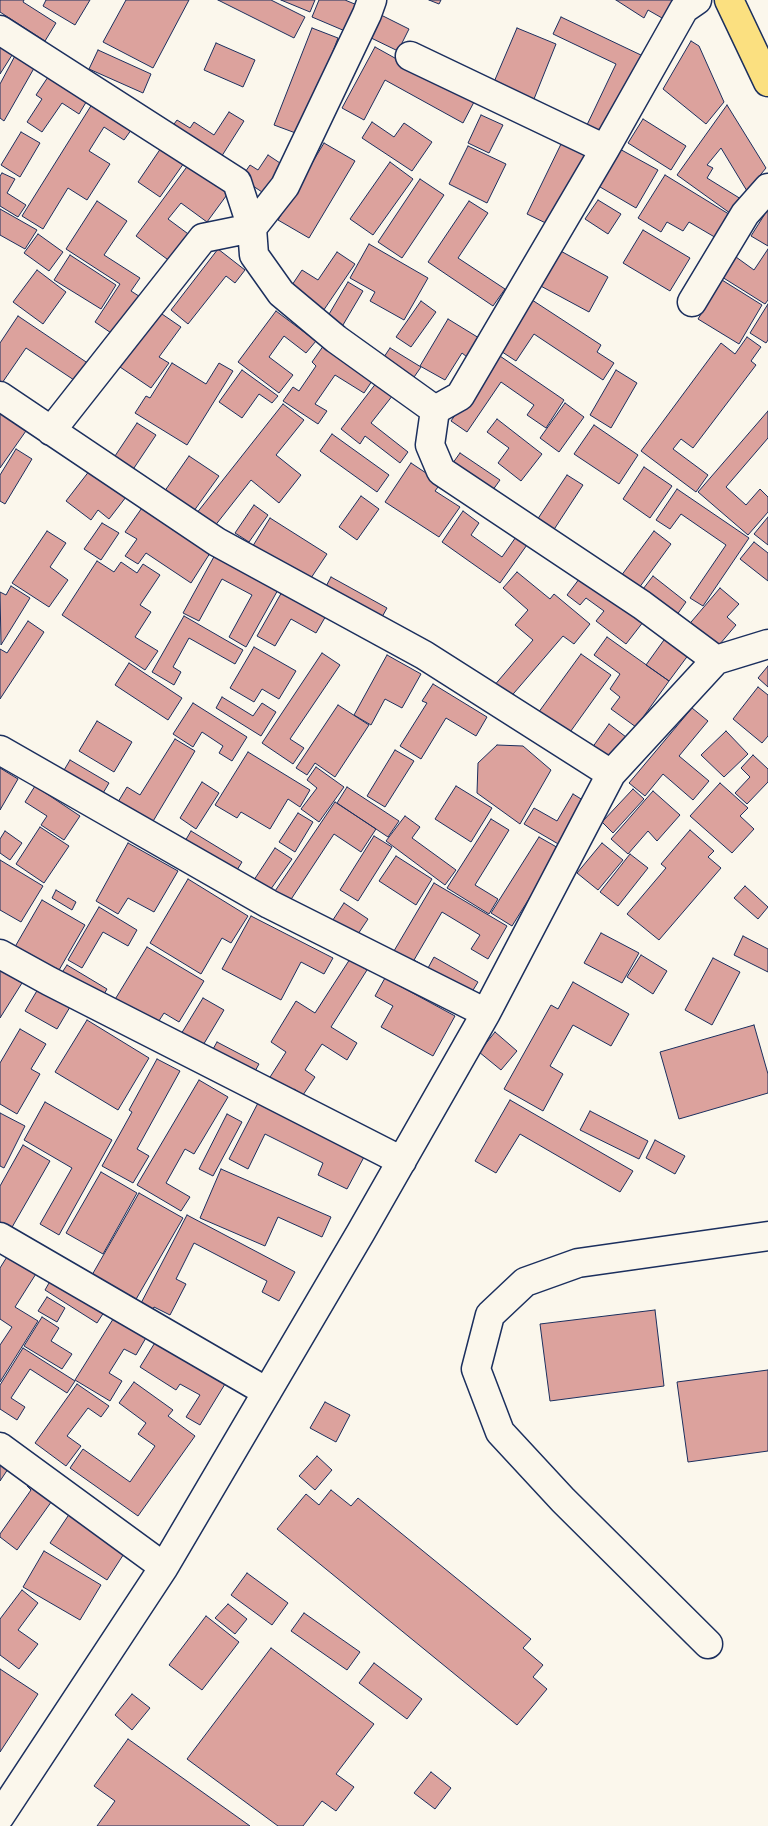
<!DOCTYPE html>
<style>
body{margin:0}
canvas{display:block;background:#fbf7ec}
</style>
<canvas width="768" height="1826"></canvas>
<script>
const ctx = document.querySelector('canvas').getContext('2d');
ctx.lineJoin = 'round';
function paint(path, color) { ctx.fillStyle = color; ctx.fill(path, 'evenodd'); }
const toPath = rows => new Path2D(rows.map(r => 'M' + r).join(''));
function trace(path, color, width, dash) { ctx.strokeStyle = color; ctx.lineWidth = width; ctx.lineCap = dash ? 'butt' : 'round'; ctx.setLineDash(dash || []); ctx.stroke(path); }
const building = toPath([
 [0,0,24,0,23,2,56,23,45,41,0,12,0,0],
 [46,0,90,0,75,25,43,6,46,0],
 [126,0,189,0,153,68,103,42,126,0],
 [218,0,271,0,305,17,294,38,218,0],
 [281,0,315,0,310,12,281,0],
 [319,0,345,0,357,5,345,31,312,17,319,0],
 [429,0,441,0,439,4,429,0],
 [616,0,675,0,669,22,648,10,644,18,616,0],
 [377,13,409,29,398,51,365,35,377,13],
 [561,17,643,56,605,137,586,127,616,64,553,34,561,17],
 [312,28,338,38,301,135,274,125,312,28],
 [517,28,556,44,534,99,494,82,517,28],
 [691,41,699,46,724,102,706,124,663,89,691,41],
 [216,43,255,60,243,87,204,70,216,43],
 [0,44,14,52,0,74,0,44],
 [375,47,474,102,463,123,385,80,364,120,342,108,375,47],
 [98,50,151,74,143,93,89,69,98,50],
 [17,52,37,63,4,121,0,118,0,84,17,52],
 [50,74,88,99,79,114,62,103,42,132,27,122,42,99,36,95,50,74],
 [94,101,134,126,124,140,104,127,89,151,110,164,87,200,68,188,43,229,22,216,94,101],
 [727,105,766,168,747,191,721,148,707,165,713,168,707,178,741,199,734,216,677,175,727,105],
 [229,112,244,121,218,162,169,131,177,120,190,128,194,122,214,135,229,112],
 [481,115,503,125,489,153,468,143,481,115],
 [643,119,686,146,671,170,628,143,643,119],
 [372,122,394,137,404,123,432,142,412,171,362,138,372,122],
 [21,132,40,143,20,177,1,165,21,132],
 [563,140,590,153,554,227,527,214,563,140],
 [324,143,355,161,309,238,278,220,324,143],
 [468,146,506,164,487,203,449,184,468,146],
 [616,147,658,170,636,208,595,184,616,147],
 [161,148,184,163,160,197,138,182,161,148],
 [268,155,286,167,268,196,241,178,250,165,258,170,268,155],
 [390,162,413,179,373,235,350,219,390,162],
 [189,164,229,192,207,222,181,203,168,219,195,239,175,265,136,236,189,164],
 [2,173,15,179,7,193,26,205,18,217,0,206,0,176,2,173],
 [665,175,732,216,718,239,689,222,683,231,667,222,661,232,638,218,665,175],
 [420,179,444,195,402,258,378,242,420,179],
 [598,200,621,214,608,234,585,219,598,200],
 [97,201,127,221,104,255,140,278,131,291,145,300,120,339,95,322,120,284,66,249,97,201],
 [469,201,488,213,458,258,505,289,493,306,428,262,469,201],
 [0,209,37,230,25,249,0,235,0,209],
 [768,209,768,246,751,236,768,209],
 [643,230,690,258,670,291,623,263,643,230],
 [38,234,63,252,49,271,24,253,38,234],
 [369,244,428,278,404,320,370,301,375,292,350,278,369,244],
 [218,249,245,270,235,283,226,276,188,324,171,310,218,249],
 [557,249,608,277,589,312,537,284,557,249],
 [768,249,768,300,765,304,722,277,736,257,754,270,768,249],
 [337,252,355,264,319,317,286,294,302,270,318,280,337,252],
 [70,255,116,285,101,309,54,280,70,255],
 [37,270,66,292,43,324,13,302,37,270],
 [722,280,762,305,739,344,698,319,722,280],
 [348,282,363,291,340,330,325,321,348,282],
 [526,296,601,345,597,352,614,363,603,380,534,334,516,361,493,346,526,296],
 [421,301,436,312,411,347,396,337,421,301],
 [768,304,768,340,766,343,750,333,768,304],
 [276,311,316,341,306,353,284,336,269,357,293,375,279,393,238,362,276,311],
 [159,312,181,327,159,357,169,363,151,388,120,367,159,312],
 [18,316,92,366,80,384,26,348,0,386,0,343,18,316],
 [448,319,479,338,467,357,462,353,445,380,420,366,448,319],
 [747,337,761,347,751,361,756,365,693,448,681,439,673,449,708,475,696,492,641,451,721,343,735,354,747,337],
 [324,345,374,378,364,393,335,375,315,404,327,411,318,424,283,401,293,387,299,391,316,366,312,362,324,345],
 [390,348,421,367,410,383,380,363,390,348],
 [497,354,564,400,546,428,527,415,534,405,501,382,467,432,451,421,497,354],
 [172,363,206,384,219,363,233,371,187,445,135,413,146,396,150,398,172,363],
 [242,370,278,396,272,403,259,394,242,418,219,402,242,370],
 [616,370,637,383,611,428,590,415,616,370],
 [377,382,393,395,371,423,408,452,400,463,365,436,360,444,341,429,377,382],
 [565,403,584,417,559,452,540,438,565,403],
 [283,404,304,420,276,455,301,475,279,503,251,480,214,527,196,514,283,404],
 [0,409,28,428,0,468,0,409],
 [768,411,768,438,726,487,746,505,760,489,768,497,768,512,748,535,698,492,768,411],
 [497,419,542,454,521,481,498,463,509,448,487,432,497,419],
 [137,423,156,435,128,477,109,465,137,423],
 [594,425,638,455,619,484,574,454,594,425],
 [332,434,389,475,377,492,320,451,332,434],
 [16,449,32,459,5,504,0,501,0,475,16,449],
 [460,453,500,480,490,494,450,467,460,453],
 [189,456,219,476,191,515,162,495,189,456],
 [411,463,441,483,435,491,460,507,439,537,385,502,411,463],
 [644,467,672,486,650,518,623,499,644,467],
 [90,470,126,497,109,519,98,510,91,520,66,501,90,470],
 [567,475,583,485,553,531,537,520,567,475],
 [677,489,749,538,703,606,690,598,726,545,681,514,670,529,656,520,677,489],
 [361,496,379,509,357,540,339,527,361,496],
 [144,505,212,550,191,583,146,553,138,564,125,556,137,539,125,532,144,505],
 [254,505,268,515,249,542,235,533,254,505],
 [463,511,479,523,471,535,502,557,518,534,529,542,500,583,442,542,463,511],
 [768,517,768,545,754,534,768,517],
 [270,518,327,554,307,584,251,549,270,518],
 [102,523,119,533,101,560,84,549,102,523],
 [47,531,66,543,50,567,68,580,49,607,12,583,47,531],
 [654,531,671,544,639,588,621,576,654,531],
 [754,542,768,553,768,581,740,559,754,542],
 [216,553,279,588,246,647,229,637,252,595,222,579,199,621,183,613,216,553],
 [97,561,114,572,121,562,137,573,143,564,160,575,140,605,151,612,135,637,158,651,145,670,62,615,97,561],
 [586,570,647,617,626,644,596,621,604,611,586,598,580,605,567,595,586,570],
 [517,572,550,599,554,594,590,624,574,644,563,636,508,700,493,687,533,640,515,625,528,610,503,588,517,572],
 [653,576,686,602,674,619,640,593,653,576],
 [331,577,387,608,377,626,322,594,331,577],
 [11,586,30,598,1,645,0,592,6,595,11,586],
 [720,588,739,604,727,617,736,625,714,651,686,628,720,588],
 [283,590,327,614,316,633,291,619,275,646,257,636,283,590],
 [184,616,243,650,235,664,189,638,173,667,181,672,174,685,152,672,184,616],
 [28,621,44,632,0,699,0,649,7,653,28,621],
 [669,633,692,650,669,681,646,665,669,633],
 [607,637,669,681,636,727,611,709,620,697,610,689,620,674,594,655,607,637],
 [254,647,296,671,279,699,262,689,254,702,230,688,254,647],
 [322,653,340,665,290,739,304,748,293,764,262,743,322,653],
 [581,654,611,675,563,742,533,720,581,654],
 [387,655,421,674,402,708,385,699,371,725,354,715,387,655],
 [129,663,182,698,168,720,115,685,129,663],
 [768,666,768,687,758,678,768,666],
 [433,684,487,717,476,736,446,718,421,759,400,746,427,703,422,701,433,684],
 [758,687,768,695,768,736,762,743,733,719,758,687],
 [222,697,253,716,262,703,276,712,261,736,216,708,222,697],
 [193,703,247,737,232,761,219,753,223,746,202,732,193,747,173,734,193,703],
 [338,705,369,725,335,777,315,763,307,775,296,768,338,705],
 [692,708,708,721,679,756,709,781,693,800,663,774,645,796,629,783,692,708],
 [97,721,132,742,114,772,79,751,97,721],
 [609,724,626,737,604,768,592,748,609,724],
 [726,731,748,754,724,777,701,755,726,731],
 [175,739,195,751,149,828,115,807,127,787,140,795,175,739],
 [497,745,523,746,551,770,520,824,477,793,478,763,497,745],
 [395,750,414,761,385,807,367,796,395,750],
 [248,752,310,790,300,807,288,799,270,829,241,812,237,818,215,805,248,752],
 [753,755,768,769,768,782,747,804,735,793,750,777,741,768,753,755],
 [70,760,109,783,99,800,60,777,70,760],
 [316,767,344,787,319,822,301,809,317,788,307,780,316,767],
 [0,768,18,779,0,810,0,768],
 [202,782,219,793,196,829,180,818,202,782],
 [720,783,748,808,740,816,754,829,732,853,690,816,720,783],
 [35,786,80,816,64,840,41,825,47,816,25,802,35,786],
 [456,786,492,808,471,842,435,819,456,786],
 [347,787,399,821,388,837,337,803,347,787],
 [633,789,644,799,613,833,602,822,633,789],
 [653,791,680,815,657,841,648,831,628,854,611,839,653,791],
 [573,794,586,802,560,845,524,824,534,808,557,821,573,794],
 [335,802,376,829,361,852,334,834,286,907,271,897,335,802],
 [298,813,313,822,295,852,279,842,298,813],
 [405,816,420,827,412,838,456,870,445,885,386,841,405,816],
 [491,819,509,830,475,885,498,899,489,914,447,888,491,819],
 [40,827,69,846,44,883,16,864,40,827],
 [690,830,714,851,708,857,721,868,659,940,627,914,666,868,661,864,690,830],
 [5,831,22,843,10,860,0,853,0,839,5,831],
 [191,831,242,862,232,878,181,848,191,831],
 [374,836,392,847,358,901,340,890,374,836],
 [539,837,560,849,512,926,491,913,539,837],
 [128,843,178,871,154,912,128,898,118,914,96,901,128,843],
 [602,843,623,860,598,890,577,873,602,843],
 [275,848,292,859,266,896,250,886,275,848],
 [630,854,648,868,618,906,600,892,630,854],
 [396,856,432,879,416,905,379,881,396,856],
 [0,860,43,886,21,922,0,910,0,860],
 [188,879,248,916,231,943,222,938,201,974,150,943,188,879],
 [434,883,507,926,488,959,471,949,480,935,442,912,414,960,428,968,434,957,478,982,467,1000,391,956,434,883],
 [745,886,768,907,758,919,734,898,745,886],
 [56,890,76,902,72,910,52,898,56,890],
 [42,900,85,925,55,977,12,952,42,900],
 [344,903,368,919,352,943,329,926,344,903],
 [99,907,137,930,128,946,103,932,82,968,68,960,99,907],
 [251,916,333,958,324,974,301,962,281,1000,222,969,251,916],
 [601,933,639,953,622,983,584,963,601,933],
 [743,936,768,949,768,972,734,955,743,936],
 [147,947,204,981,179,1022,164,1013,153,1030,111,1006,147,947],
 [641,955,667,971,653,994,627,977,641,955],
 [713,958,740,972,712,1025,685,1010,713,958],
 [350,959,367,970,331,1027,357,1043,347,1060,322,1044,305,1070,315,1077,303,1095,294,1089,288,1100,265,1085,286,1052,271,1042,296,1001,315,1013,350,959],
 [67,965,107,989,100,1001,59,977,67,965],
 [0,970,22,983,0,1018,0,970],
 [385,978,455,1016,433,1056,381,1027,393,1006,375,996,385,978],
 [573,982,629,1014,611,1046,573,1025,550,1066,563,1074,543,1111,504,1089,551,1005,558,1009,573,982],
 [38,989,70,1007,57,1029,25,1011,38,989],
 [203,998,224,1010,199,1052,178,1039,203,998],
 [87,1020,149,1058,118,1110,55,1072,87,1020],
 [754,1025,768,1074,768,1093,679,1119,660,1052,754,1025],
 [20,1029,46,1044,31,1069,40,1074,17,1114,0,1104,0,1063,20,1029],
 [495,1032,517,1051,501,1070,479,1052,495,1032],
 [217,1042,259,1064,250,1080,208,1058,217,1042],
 [157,1059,180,1071,137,1149,149,1156,133,1183,102,1166,132,1112,129,1110,157,1059],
 [199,1080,228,1097,194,1154,185,1149,166,1183,190,1197,181,1211,137,1185,199,1080],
 [510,1100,633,1171,620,1192,520,1134,496,1173,475,1161,510,1100],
 [45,1102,112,1140,59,1235,40,1224,72,1168,24,1140,45,1102],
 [258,1103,364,1157,347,1189,318,1175,323,1163,265,1134,248,1169,229,1159,258,1103],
 [590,1111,648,1141,639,1159,580,1130,590,1111],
 [0,1113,25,1126,4,1168,0,1166,0,1113],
 [227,1114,242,1122,213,1176,199,1169,227,1114],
 [655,1140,685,1156,675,1174,646,1158,655,1140],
 [23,1145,50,1161,11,1229,0,1223,0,1186,23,1145],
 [221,1169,331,1217,322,1237,278,1217,265,1246,200,1218,221,1169],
 [101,1172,137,1193,103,1254,66,1233,101,1172],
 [139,1193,183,1218,135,1301,92,1275,139,1193],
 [187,1215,295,1272,279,1301,262,1292,267,1281,194,1243,176,1279,186,1284,170,1315,154,1307,151,1313,139,1307,187,1215],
 [10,1252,39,1269,15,1307,38,1321,0,1382,0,1345,12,1327,0,1319,0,1268,10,1252],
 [53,1276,106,1309,97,1323,45,1290,53,1276],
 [47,1297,65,1308,57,1322,38,1311,47,1297],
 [655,1310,664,1386,550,1401,540,1324,655,1310],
 [115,1316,147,1336,136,1355,124,1349,109,1373,122,1381,110,1401,75,1380,115,1316],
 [42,1317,59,1328,51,1341,72,1354,62,1369,24,1346,42,1317],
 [156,1341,225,1384,200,1425,186,1417,200,1395,180,1384,176,1390,140,1367,156,1341],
 [23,1348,75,1381,67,1393,30,1369,11,1398,25,1407,17,1420,0,1409,0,1385,23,1348],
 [768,1370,768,1451,688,1462,677,1382,768,1370],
 [134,1382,173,1410,168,1416,195,1436,138,1516,70,1468,83,1449,130,1482,155,1446,138,1434,146,1423,119,1403,134,1382],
 [77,1384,109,1406,101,1417,88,1408,67,1436,81,1446,66,1466,35,1443,77,1384],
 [325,1402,350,1415,336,1442,310,1428,325,1402],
 [0,1450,14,1460,0,1481,0,1450],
 [317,1456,332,1470,315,1490,299,1476,317,1456],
 [36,1475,59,1491,17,1550,0,1537,0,1534,31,1490,27,1486,36,1475],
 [331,1490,351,1506,358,1498,531,1639,523,1648,543,1665,533,1677,547,1689,517,1725,277,1529,306,1494,319,1505,331,1490],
 [72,1510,129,1546,107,1580,50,1543,72,1510],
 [44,1551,101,1585,80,1620,23,1587,44,1551],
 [247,1573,288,1603,272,1625,231,1595,247,1573],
 [22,1590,38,1603,18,1630,38,1644,19,1669,0,1655,0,1619,22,1590],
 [228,1604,247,1619,235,1634,215,1618,228,1604],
 [304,1613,360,1652,347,1670,291,1631,304,1613],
 [206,1616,239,1642,202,1690,169,1665,206,1616],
 [271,1648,374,1724,336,1774,354,1787,336,1811,322,1801,303,1826,278,1826,187,1759,271,1648],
 [374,1663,422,1699,407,1719,359,1683,374,1663],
 [0,1669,38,1694,0,1752,0,1669],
 [132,1694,150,1708,132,1730,115,1715,132,1694],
 [128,1739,250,1826,97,1826,115,1801,94,1786,128,1739],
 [431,1772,451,1788,435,1809,414,1793,431,1772]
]);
const minor = toPath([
 [372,0,367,14,285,186,252,228,254,255,281,293,336,339,435,410],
 [0,30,237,182,252,228,203,238,51,431],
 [410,56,605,149],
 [692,302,745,214,768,188],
 [0,396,217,542,424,655,611,774],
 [435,410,460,396,605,149,684,9,697,0],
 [435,410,430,445,441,471,642,605,716,660],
 [0,750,269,904,486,1013],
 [0,954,49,981,402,1161],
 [0,1237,267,1392],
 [0,1447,164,1567],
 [708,1644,563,1500,500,1432,476,1369,490,1315,525,1282,578,1263,768,1236],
 [0,1816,164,1567,361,1232,486,1013,611,774,716,660,768,644]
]);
const major = toPath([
 [729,0,768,82]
]);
paint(building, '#dca29d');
trace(building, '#1b2f5e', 1);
trace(minor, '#1b2f5e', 31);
trace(major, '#1b2f5e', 31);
trace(minor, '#fbf7ec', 28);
trace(major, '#fbe080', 28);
</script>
